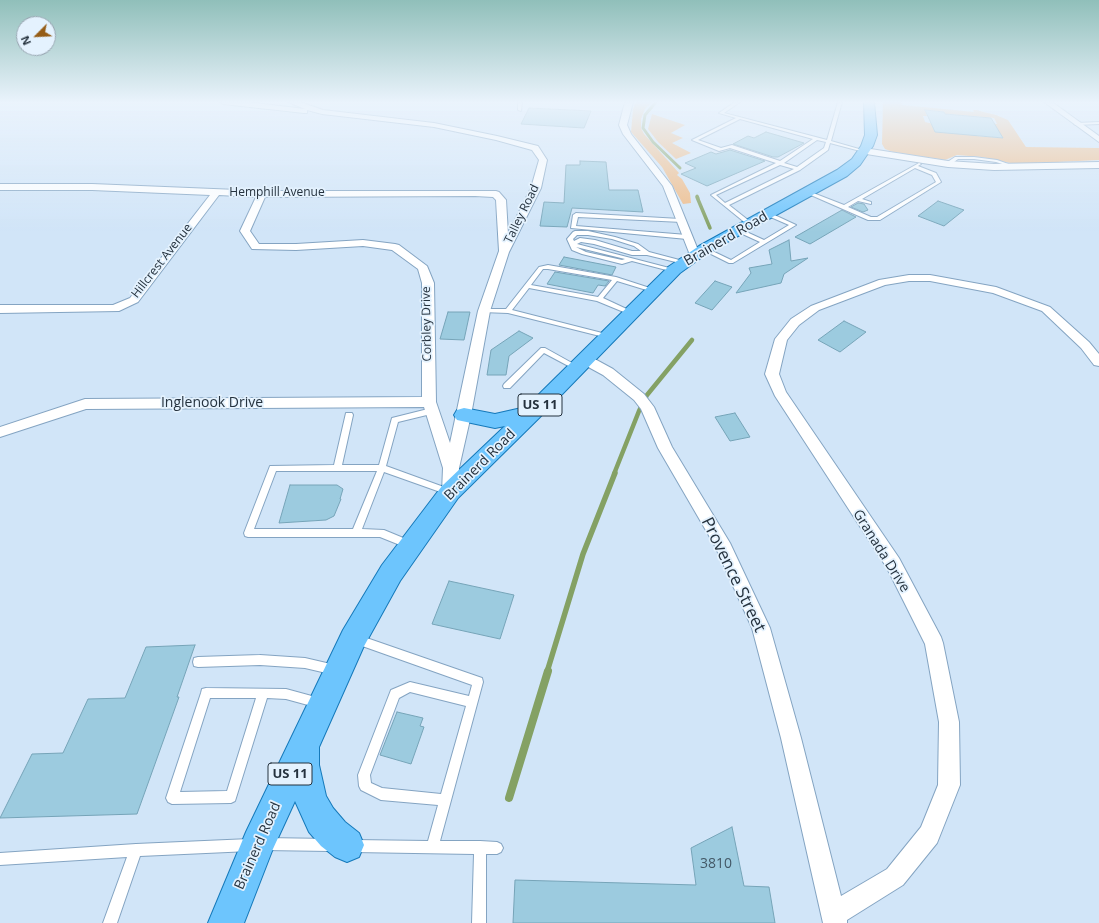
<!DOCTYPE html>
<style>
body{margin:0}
#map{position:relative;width:1099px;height:923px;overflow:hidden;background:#d1e5f8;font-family:"Open Sans",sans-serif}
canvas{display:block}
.north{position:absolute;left:16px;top:16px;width:40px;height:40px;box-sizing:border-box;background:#e4f2fe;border:1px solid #98a5b1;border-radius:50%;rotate:246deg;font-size:11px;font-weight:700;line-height:16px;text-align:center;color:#25323e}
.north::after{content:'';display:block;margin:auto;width:14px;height:18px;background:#955d17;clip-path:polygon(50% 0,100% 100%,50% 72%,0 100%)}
</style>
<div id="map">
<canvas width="1099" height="923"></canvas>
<div class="north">N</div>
</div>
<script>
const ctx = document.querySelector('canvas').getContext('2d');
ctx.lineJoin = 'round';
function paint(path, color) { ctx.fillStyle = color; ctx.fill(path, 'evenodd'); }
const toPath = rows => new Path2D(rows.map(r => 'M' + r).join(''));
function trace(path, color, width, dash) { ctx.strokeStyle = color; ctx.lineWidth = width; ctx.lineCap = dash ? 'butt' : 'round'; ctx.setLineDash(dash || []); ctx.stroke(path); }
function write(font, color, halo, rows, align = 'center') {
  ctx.font = font + ' "Open Sans",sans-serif'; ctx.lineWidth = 3.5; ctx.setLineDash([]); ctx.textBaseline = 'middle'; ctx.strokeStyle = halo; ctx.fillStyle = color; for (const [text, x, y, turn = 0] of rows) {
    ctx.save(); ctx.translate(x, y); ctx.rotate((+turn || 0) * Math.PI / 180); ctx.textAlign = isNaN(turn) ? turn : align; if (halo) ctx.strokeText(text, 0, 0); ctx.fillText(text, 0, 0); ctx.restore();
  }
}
const green = toPath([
 [636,102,652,102,645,109,641,119,641,128,644,134,679,173,677,175,682,179,690,193,691,203,683,204,662,167,631,132,633,109],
 [883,102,901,102,902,105,974,112,973,110,976,110,996,115,1008,120,1026,147,1099,148,1099,160,1015,164,982,157,957,155,945,160,893,152,885,149,882,144],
 [925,110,944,112,945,114,994,118,997,124,990,123,1003,138,977,136,976,134,925,122,923,116,927,116],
 [652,114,685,125,671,133,683,138,672,143,691,153,676,159,658,142,648,129]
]);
const streamFar4 = toPath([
 [656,102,645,115,643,128,653,142,680,168],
 [697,196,698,198]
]);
const streamFar3 = toPath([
 [697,197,710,228]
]);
const streamFar2 = toPath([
 [614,474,639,411,647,395,692,340]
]);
const streamFar1 = toPath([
 [547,672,583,554,615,473]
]);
const stream = toPath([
 [509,798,548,671]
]);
const building = toPath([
 [529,108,570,110,591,111,584,128,521,124,529,108],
 [925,110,944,112,945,114,991,118,1003,138,935,132,925,110],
 [766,132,804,143,778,157,773,157,733,144,748,136,754,138,766,132],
 [730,150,765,161,707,186,681,174,696,168,685,163,711,152,716,154,730,150],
 [580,161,606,162,609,190,638,190,643,212,572,208,567,227,540,226,544,202,564,203,566,165,580,165,580,161],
 [938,201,964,210,944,226,918,216,938,201],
 [858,203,864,204,868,210,863,212,851,207,858,203],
 [842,210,856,217,810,244,795,237,842,210],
 [789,240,791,261,808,258,784,274,781,283,736,293,751,273,749,268,772,264,769,250,789,240],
 [564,257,616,267,612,275,559,265,564,257],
 [555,272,609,281,605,286,598,285,593,293,547,284,555,272],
 [715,281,732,287,712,310,695,303,715,281],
 [448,312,470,312,464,340,440,339,448,312],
 [844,321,866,332,840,352,818,340,844,321],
 [519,331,533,338,509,356,506,375,487,375,491,350,519,331],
 [735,413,750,437,730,441,715,417,735,413],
 [290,485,337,485,343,489,340,499,341,499,334,516,326,520,279,523,290,485],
 [449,581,514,595,500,639,432,624,449,581],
 [195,645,177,697,179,697,137,814,0,818,32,754,63,753,88,699,125,698,146,647,195,645],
 [397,712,423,718,420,726,424,727,411,764,380,755,397,712],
 [732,827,744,886,769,887,775,923,513,923,515,880,696,885,691,848,732,827]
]);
const service = toPath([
 [518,102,522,102,521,111,518,110,518,102],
 [735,102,740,102,724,113,827,140,838,102,842,102,831,141,866,151,864,152,830,143,828,150,800,170,729,205,753,224,748,225,711,195,776,163,730,148,719,151,692,140,736,118,719,113,735,102],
 [740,119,813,139,780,161,732,145,721,148,698,140,740,119],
 [817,140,826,142,824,148,797,167,784,163,817,140],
 [780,165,794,169,725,203,716,195,780,165],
 [1099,122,1099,124,1076,125,1074,124,1076,123,1099,122],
 [955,157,974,157,997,160,1017,167,1015,168,996,162,974,159,958,159,950,165,946,165,946,163,955,157],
 [919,163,921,164,918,166,936,173,941,182,880,220,868,220,804,192,808,191,844,205,919,163],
 [915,168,932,175,936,182,877,217,871,217,848,207,858,201,871,204,871,202,862,199,915,168],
 [768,212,796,225,733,263,729,263,701,249,706,248,731,260,760,242,736,231,736,229,740,229,764,240,789,225,766,215,766,213,768,212],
 [576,213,680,219,683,221,682,222,578,217,576,226,687,235,690,237,687,239,571,228,573,215,576,213],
 [575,231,588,231,615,237,638,244,649,252,687,262,684,264,647,255,632,255,594,244,581,242,577,244,677,270,674,272,632,261,622,264,582,254,572,250,567,239,573,232,575,231],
 [577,235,588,235,612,239,634,246,641,251,632,251,595,240,580,238,574,241,573,239,577,235],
 [576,247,625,259,622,260,586,252,576,247],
 [548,265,616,277,656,290,653,292,617,281,603,298,633,312,634,313,631,315,597,301,529,288,512,310,610,335,610,337,608,338,508,313,482,312,481,311,484,309,506,309,539,267,548,265],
 [543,269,548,269,612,280,598,297,531,285,543,269],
 [541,348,545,348,581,368,578,370,576,370,544,353,510,388,504,388,503,386,504,384,541,348],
 [432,408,435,409,436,411,435,413,398,422,386,466,452,490,453,492,452,494,446,494,384,472,362,529,384,530,413,542,414,545,413,548,410,549,380,537,248,537,245,536,244,533,270,466,334,465,346,413,352,413,353,415,342,465,379,465,392,418,432,408],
 [276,471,377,471,353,529,254,529,276,471],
 [355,634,482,678,483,682,440,841,480,841,497,842,501,844,503,848,501,852,497,854,486,854,486,923,472,923,474,854,354,852,350,850,348,846,350,842,354,840,428,841,438,805,381,800,361,790,359,786,358,775,391,690,410,682,469,696,472,685,351,642,350,639,351,636,355,634],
 [410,692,466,706,441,794,382,788,371,783,370,775,399,698,410,692],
 [260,655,305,658,335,665,339,666,340,670,339,674,335,675,305,668,260,665,198,667,194,666,193,662,194,658,198,657,260,655],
 [206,688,286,689,319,698,323,699,324,703,323,707,319,708,286,699,267,698,235,801,231,803,172,804,168,802,166,798,201,693,202,689,206,688],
 [210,698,256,698,227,791,180,792,210,698],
 [264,838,330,839,334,841,336,845,334,849,330,851,264,850,260,848,258,844,260,840,264,838],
 [250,839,254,841,256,845,254,849,250,851,140,856,117,923,103,923,127,857,0,865,0,853,136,844,250,839]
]);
const minor = toPath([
 [220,102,247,102,305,109,288,102,300,102,323,110,434,123,497,136,538,146,547,160,541,188,509,252,490,311,471,415,459,468,458,492,456,496,450,498,444,496,442,492,443,468,424,407,86,409,0,437,0,427,85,399,422,397,422,283,418,269,392,250,363,246,296,250,252,249,240,231,256,197,219,195,138,302,119,311,0,313,0,305,113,305,130,298,210,195,92,190,0,190,0,184,92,184,262,191,496,191,499,192,506,200,508,234,531,188,539,160,532,150,496,140,434,127,322,114,307,110,307,113,304,113,223,104,220,102],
 [475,196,493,197,496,200,499,251,478,311,450,443,436,402,434,283,427,266,399,245,395,244,363,240,296,244,259,244,250,231,265,197,475,196],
 [625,102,633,102,627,125,631,134,672,186,700,255,699,257,695,258,690,255,663,186,623,134,619,125,625,102],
 [1044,102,1052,102,1099,136,1099,142,1044,102],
 [909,275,930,275,996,287,1050,307,1089,342,1099,354,1099,366,1094,365,1081,348,1042,311,993,293,930,281,909,281,885,285,819,310,799,325,787,340,779,374,786,392,899,558,941,637,943,643,959,722,960,785,937,843,903,885,847,920,847,923,823,923,781,738,752,628,715,546,658,448,641,409,634,400,603,375,581,363,580,360,581,357,586,356,591,357,613,369,644,394,654,407,672,447,730,543,770,628,801,738,841,896,887,869,921,827,938,785,939,722,925,644,887,568,775,396,765,374,775,339,791,319,811,306,879,280,909,275]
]);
const tertiary = toPath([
 [864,148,948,161,994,164,1099,162,1099,168,994,170,948,167,860,153,859,151,860,149,864,148]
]);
const primary = toPath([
 [864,102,874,102,877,135,873,146,860,165,847,176,709,252,680,273,539,418,458,498,400,581,363,648,319,747,319,765,326,796,333,808,345,822,359,833,364,845,359,857,347,862,335,857,321,846,309,832,295,801,272,851,244,923,208,923,246,832,343,630,382,565,442,486,505,426,495,428,457,420,454,415,457,410,464,408,495,414,526,407,668,267,699,246,837,170,852,159,861,146,865,135,864,102]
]);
const farStreetnames = [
 ["Hemphill Avenue",277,193],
 ["Talley Road",522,214,-64],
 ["Hillcrest Avenue",162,261,-52],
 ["Corbley Drive",427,324,-91]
];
const shields = [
 [540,405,44],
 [290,774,44]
];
const shieldNames = [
 ["US 11",540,405],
 ["US 11",290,774]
];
const streetNames = [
 ["Brainerd Road",726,239,-30],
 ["Inglenook Drive",212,403],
 ["Brainerd Road",480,465,-45],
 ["Granada Drive",881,551,58],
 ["Brainerd Road",258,846,-66]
];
const nearNumbernames = [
 ["3810",716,864]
];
const nearStreetnames = [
 ["Provence Street",733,575,64]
];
paint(green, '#efbb87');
trace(streamFar4, '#84a164', 3);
trace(streamFar3, '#84a164', 3.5);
trace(streamFar2, '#84a164', 4.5);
trace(streamFar1, '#84a164', 5.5);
trace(stream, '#84a164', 8);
paint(building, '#9ccbdf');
trace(building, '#76a4b8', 1);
trace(service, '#84a4c2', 2);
trace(minor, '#84a4c2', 2);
trace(tertiary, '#84a4c2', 2);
trace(primary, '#1579ba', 2);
paint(service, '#fff');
paint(minor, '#fff');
paint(tertiary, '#fff');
paint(primary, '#6dc5fd');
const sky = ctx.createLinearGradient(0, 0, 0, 232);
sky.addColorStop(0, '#90bfba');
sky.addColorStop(0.44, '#eaf3fc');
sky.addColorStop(1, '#eaf3fc00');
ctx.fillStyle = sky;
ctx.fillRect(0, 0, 1099, 232);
write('12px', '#25323e', '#e4f2fe', farStreetnames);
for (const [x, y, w] of shields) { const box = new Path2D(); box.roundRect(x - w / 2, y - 11, w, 22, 3); ctx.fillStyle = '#e4f2fe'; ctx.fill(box); trace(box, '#25323e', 1); }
write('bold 13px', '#25323e', null, shieldNames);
write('14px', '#25323e', '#e4f2fe', streetNames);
write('14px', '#435866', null, nearNumbernames);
write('17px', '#25323e', '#e4f2fe', nearStreetnames);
</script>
